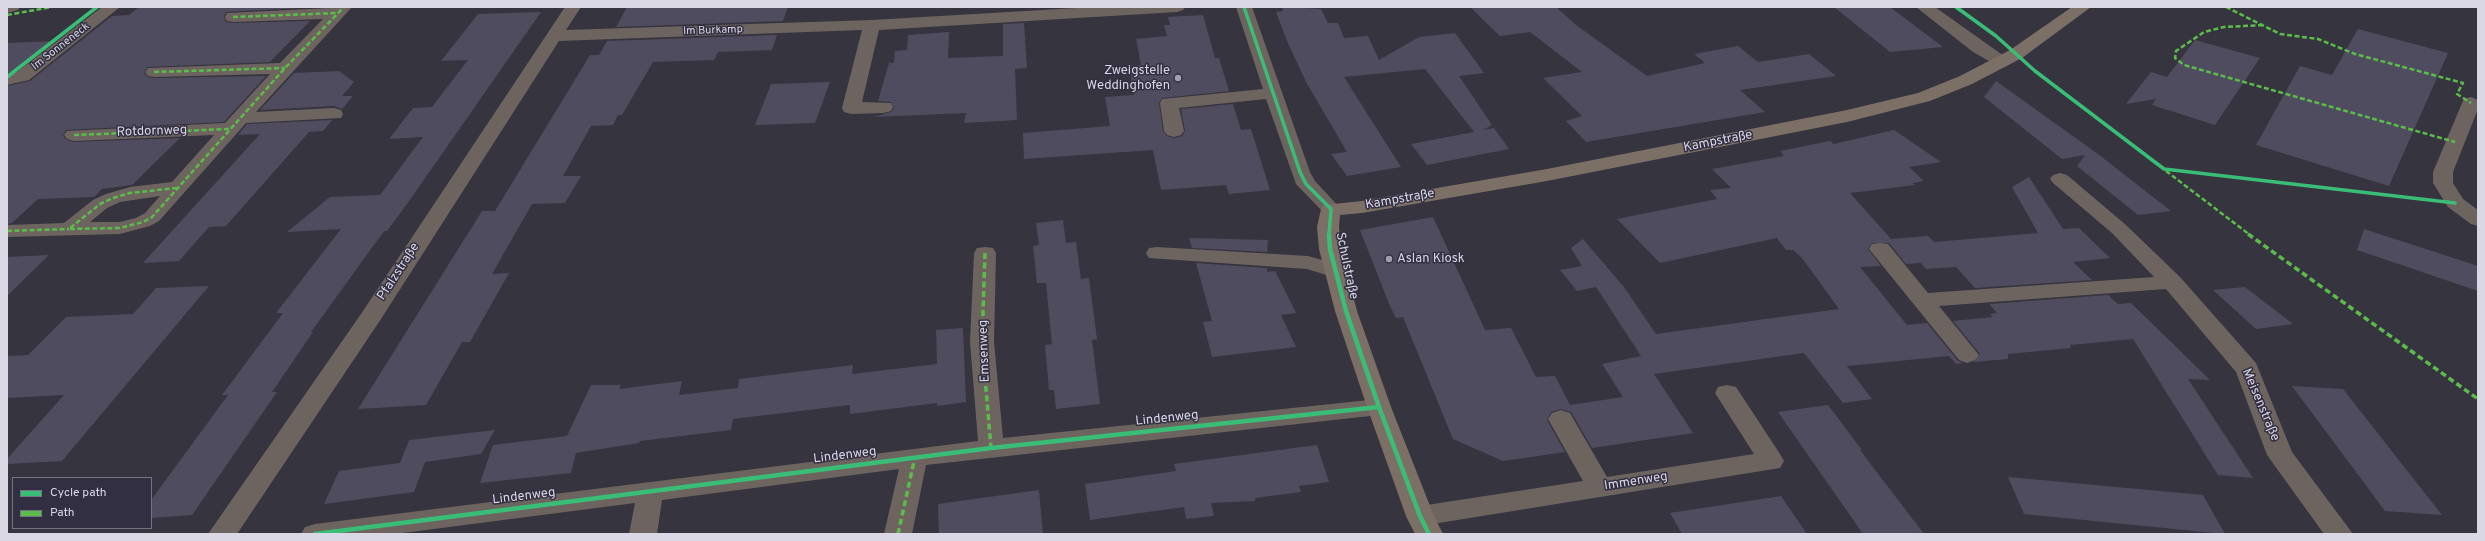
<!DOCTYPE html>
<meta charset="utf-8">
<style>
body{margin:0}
#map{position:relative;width:2485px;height:541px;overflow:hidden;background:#36343f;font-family:Overpass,sans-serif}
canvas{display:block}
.frame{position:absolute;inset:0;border:8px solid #dad8e5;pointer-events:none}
.legend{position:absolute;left:12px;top:477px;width:140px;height:52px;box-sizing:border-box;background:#332f43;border:1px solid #767384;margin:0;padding:5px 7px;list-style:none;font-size:12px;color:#dad8e5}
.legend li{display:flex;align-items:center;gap:8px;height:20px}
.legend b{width:20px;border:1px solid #767384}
</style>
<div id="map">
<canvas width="2485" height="541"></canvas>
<div class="frame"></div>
<ul class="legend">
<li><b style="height:5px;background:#3abd76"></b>Cycle path</li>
<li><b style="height:5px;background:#5cbc4b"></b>Path</li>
</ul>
</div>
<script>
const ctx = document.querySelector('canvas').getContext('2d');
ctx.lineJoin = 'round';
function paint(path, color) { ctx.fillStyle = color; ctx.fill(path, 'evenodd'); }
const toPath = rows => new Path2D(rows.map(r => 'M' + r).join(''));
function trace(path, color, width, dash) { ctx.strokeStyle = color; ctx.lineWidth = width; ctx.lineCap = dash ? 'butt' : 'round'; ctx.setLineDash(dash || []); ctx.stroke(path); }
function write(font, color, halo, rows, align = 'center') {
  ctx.font = font + ' Overpass,sans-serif'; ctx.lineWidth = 3; ctx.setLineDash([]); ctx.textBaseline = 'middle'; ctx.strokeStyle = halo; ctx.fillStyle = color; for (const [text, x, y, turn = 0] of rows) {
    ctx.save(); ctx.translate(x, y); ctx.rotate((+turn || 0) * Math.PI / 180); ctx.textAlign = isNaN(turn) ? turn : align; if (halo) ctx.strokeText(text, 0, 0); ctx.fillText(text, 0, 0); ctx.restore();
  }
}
const building = toPath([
 [139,7,321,7,226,12,224,16,226,22,233,23,310,21,270,62,147,67,144,73,148,77,154,78,266,76,224,122,66,130,63,136,67,140,74,142,180,138,132,185,102,189,94,197,38,199,12,223,7,224,7,86,30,81,112,16,129,15],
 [627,7,788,7,783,21,616,27],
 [1282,7,1321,9,1328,23,1338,23,1344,38,1368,36,1379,60,1419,37,1455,33,1484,73,1459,76,1492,125,1483,130,1494,128,1509,149,1427,165,1411,144,1474,132,1425,69,1344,77,1401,167,1347,176,1331,154,1347,152,1306,82,1287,41,1276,12,1283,11],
 [1470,7,1556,7,1576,25,1647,76,1705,63,1694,54,1738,46,1758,62,1809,54,1836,76,1740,90,1765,112,1586,142,1566,121,1582,116,1543,78,1582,72,1530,32,1500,36],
 [1834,7,1890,7,1943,47,1890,52],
 [541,12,407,204,387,231,384,231,311,332,313,332,272,392,277,392,192,515,151,518,151,500,228,395,222,395,283,313,276,313,341,229,287,232,330,197,380,195,423,137,389,139,413,108,432,107,468,60,441,61,478,14],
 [1203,15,1215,58,1219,58,1229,91,1162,98,1159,103,1163,131,1167,136,1174,138,1182,136,1185,131,1181,109,1233,104,1241,130,1251,129,1270,190,1229,194,1226,185,1161,190,1153,150,1024,159,1023,133,1110,126,1105,97,1134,95,1129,66,1141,65,1136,39,1167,36,1164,25,1170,25,1168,17],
 [1024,23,1027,68,1015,69,1017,120,964,123,966,113,874,117,891,112,894,108,891,102,878,101,889,63,894,63,895,51,907,50,908,35,949,32,948,58,1003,56,1003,24],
 [2358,29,2448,53,2389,186,2256,145,2300,66,2332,75],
 [777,35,772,50,718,52,714,60,653,62,622,115,618,115,613,125,591,126,563,176,581,176,565,203,532,204,492,274,509,273,470,342,462,342,426,405,358,409,482,211,495,211,590,55,599,55,607,41],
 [2195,40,2260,58,2215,125,2152,105,2156,99,2126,104,2151,72,2167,77],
 [55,41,16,71,7,73,7,43],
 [339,71,354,82,342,96,353,96,342,109,334,106,260,110,294,73],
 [1996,81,2098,154,2171,211,2138,215,2077,166,2085,155,2062,159,1984,97],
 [830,82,815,123,755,125,771,84],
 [332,120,323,131,309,132,226,226,209,227,179,261,143,263,260,134,238,135,247,124],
 [1894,130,1941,162,1909,167,1924,181,1913,183,1915,185,1850,193,1891,239,1928,236,1934,242,2038,233,2012,187,2029,177,2063,229,2079,228,2110,258,2073,262,2092,280,1975,288,1956,267,1926,269,1921,263,1906,264,1889,243,1872,243,1868,249,1881,266,1860,267,1907,325,1927,323,1958,361,1964,363,1956,364,1949,356,1847,366,1872,399,1843,403,1804,353,1654,374,1693,433,1592,448,1571,412,1561,409,1551,412,1547,420,1565,452,1503,461,1453,439,1403,317,1396,318,1390,306,1360,230,1433,217,1485,330,1511,328,1536,377,1555,376,1570,405,1623,397,1602,364,1641,356,1596,287,1577,291,1560,270,1582,266,1571,248,1583,239,1624,287,1656,334,1839,309,1802,258,1793,250,1786,250,1777,238,1660,263,1617,219,1717,199,1710,190,1731,188,1712,169,1784,156,1780,151,1830,141,1834,144],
 [1063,220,1066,243,1076,242,1081,279,1089,278,1097,339,1092,340,1100,404,1056,409,1054,390,1049,390,1045,345,1052,344,1046,283,1037,283,1033,246,1039,245,1036,223],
 [2364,229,2478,266,2478,291,2357,250],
 [1189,238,1268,240,1267,252,1192,248],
 [49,255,7,296,7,257],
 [1196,263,1267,268,1267,272,1275,271,1296,313,1281,315,1296,347,1212,357,1203,322,1212,321],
 [209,286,62,461,7,464,7,459,64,395,7,398,7,356,28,355,66,317,133,314,156,288],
 [2245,287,2293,324,2256,329,2213,290],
 [2108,295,2118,304,2131,303,2210,380,2188,379,2253,478,2218,475,2133,339,2070,345,2071,348,2008,354,2008,359,1973,362,1980,354,1953,321,1993,317,1990,314,1997,313,1989,304],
 [963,328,966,402,937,406,937,403,850,414,850,405,733,419,731,430,640,441,639,443,576,453,571,473,480,483,493,445,567,436,591,385,621,385,619,389,682,381,679,395,738,388,739,379,853,365,852,374,937,364,936,330],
 [2292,386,2343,389,2442,515,2385,511],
 [1828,405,1862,450,1860,450,1924,534,1863,534,1778,412],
 [495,430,481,454,425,462,414,492,324,504,339,471,400,463,409,440],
 [1317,445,1329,482,1299,486,1301,492,1255,498,1255,501,1211,503,1214,516,1186,519,1184,507,1090,520,1085,484,1176,471,1174,464],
 [2008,477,2203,495,2225,534,2024,514],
 [1039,490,1043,534,939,534,938,504],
 [1781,496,1807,534,1682,534,1670,513]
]);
const minor = toPath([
 [7,7,20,7,18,10,7,13,7,7],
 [102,7,120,7,29,80,7,85,7,75,17,72,102,7],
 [352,7,256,112,334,108,341,110,343,114,341,118,246,123,159,221,150,226,120,234,7,237,7,225,64,223,93,200,106,194,130,187,172,182,214,135,74,141,67,139,64,135,67,131,225,123,270,74,154,77,148,76,145,72,148,68,280,63,323,19,233,22,227,21,225,17,227,13,352,7],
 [160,196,145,213,136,218,120,222,90,222,107,208,120,202,160,196],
 [565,7,581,7,566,30,872,20,1093,7,1185,7,1183,10,1177,12,879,30,862,102,891,103,893,107,891,111,884,113,851,114,844,112,842,108,862,30,559,41,381,319,237,534,208,534,361,314,565,7],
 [1236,7,1252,7,1310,172,1315,181,1341,209,1338,213,1331,215,1324,213,1296,184,1266,99,1179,108,1184,131,1181,135,1174,137,1167,135,1164,131,1160,103,1162,99,1263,89,1236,7],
 [1916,7,1935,7,2011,61,2008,65,2002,66,1996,65,1973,52,1916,7],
 [2471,97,2478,100,2478,109,2453,172,2453,183,2463,199,2478,210,2478,226,2471,224,2448,207,2433,183,2433,172,2462,103,2464,99,2471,97],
 [2060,173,2067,175,2126,225,2180,277,2256,363,2292,452,2353,534,2324,534,2267,455,2236,372,2166,289,1939,306,1979,355,1975,360,1967,363,1959,360,1869,249,1872,244,1880,243,1888,244,1928,293,2154,277,2112,233,2053,183,2050,179,2053,175,2060,173],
 [985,247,993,248,996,253,994,342,1003,438,1379,399,1388,401,1391,407,1388,413,1379,415,926,465,912,534,884,534,899,469,662,500,657,534,629,534,635,503,395,534,301,534,305,527,315,524,978,441,970,342,974,253,977,248,985,247],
 [1157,247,1308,256,1344,266,1347,271,1344,276,1336,278,1307,269,1149,258,1146,253,1149,248,1157,247],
 [1727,385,1736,387,1780,454,1784,461,1780,468,1420,526,1410,523,1406,516,1410,509,1420,506,1583,481,1548,419,1552,413,1561,410,1570,413,1607,477,1754,454,1715,393,1718,387,1727,385]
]);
const major = toPath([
 [2072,7,2091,7,2022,58,1972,84,1930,101,1847,122,1547,181,1362,213,1340,215,1339,227,1341,249,1357,311,1391,407,1434,516,1443,534,1415,534,1406,516,1367,407,1335,311,1319,249,1317,227,1321,209,1324,205,1362,201,1547,169,1847,110,1918,93,1960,76,2010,50,2072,7]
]);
const quietFar1 = toPath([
 [2226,7,2280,34,2318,39,2355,54,2463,83,2457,94,2471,103],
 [7,15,52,7],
 [233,17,338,13],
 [2263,25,2224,27,2204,32,2176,51,2175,58,2184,65,2455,142],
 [154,72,285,68],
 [74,135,230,129],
 [2166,171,2250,235],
 [177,188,130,193,113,198,100,204,69,229,120,228,143,222,152,217,285,68,344,7],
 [7,231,69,229]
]);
const quiet = toPath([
 [2248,234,2478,399],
 [985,253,982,342,991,448],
 [898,534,915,457]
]);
const cyclewayFar1 = toPath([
 [1244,7,1300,172,1306,184,1331,209,1329,235],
 [1956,7,1996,36,2035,71,2164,169,2455,203],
 [7,77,97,7]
]);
const cycleway = toPath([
 [1329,234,1330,249,1346,311,1379,407,1420,516,1429,534],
 [315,534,991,448,1379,407]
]);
const markers = [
 [1178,78,4,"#a19fab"],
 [1389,259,4,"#a19fab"]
];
const farStreetnames = [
 ["Im Burkamp",713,31,-2],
 ["Im Sonneneck",61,47,-38]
];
const poiNames = [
 ["Zweigstelle",1170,71],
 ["Weddinghofen",1170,86],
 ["Aslan Kiosk",1397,259,"left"]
];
const streetNames = [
 ["Rotdornweg",152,132,-2],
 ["Kampstraße",1718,142,-11],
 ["Kampstraße",1400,200,-10],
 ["Schulstraße",1346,266,78],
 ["Pfalzstraße",399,272,-57],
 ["Emsenweg",985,351,-92],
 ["Meisenstraße",2260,405,67],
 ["Lindenweg",1167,419,-6],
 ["Lindenweg",845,456,-7],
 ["Immenweg",1636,482,-9],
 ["Lindenweg",524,497,-7]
];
paint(building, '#504c5f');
paint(minor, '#6d6460');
paint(major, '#7c6f66');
trace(quietFar1, '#5cbc4b', 2.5, [5, 2.5]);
trace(quiet, '#5cbc4b', 3.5, [6, 3.5]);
trace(cyclewayFar1, '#3abd76', 3.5);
trace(cycleway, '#3abd76', 4.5);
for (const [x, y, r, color] of markers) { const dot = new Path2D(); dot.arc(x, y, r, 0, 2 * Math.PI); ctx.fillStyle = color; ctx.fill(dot); trace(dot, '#332f43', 1.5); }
write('11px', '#dad8e5', '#332f43', farStreetnames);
write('13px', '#dad8e5', '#332f43', poiNames, 'right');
write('13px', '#dad8e5', '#332f43', streetNames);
</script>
